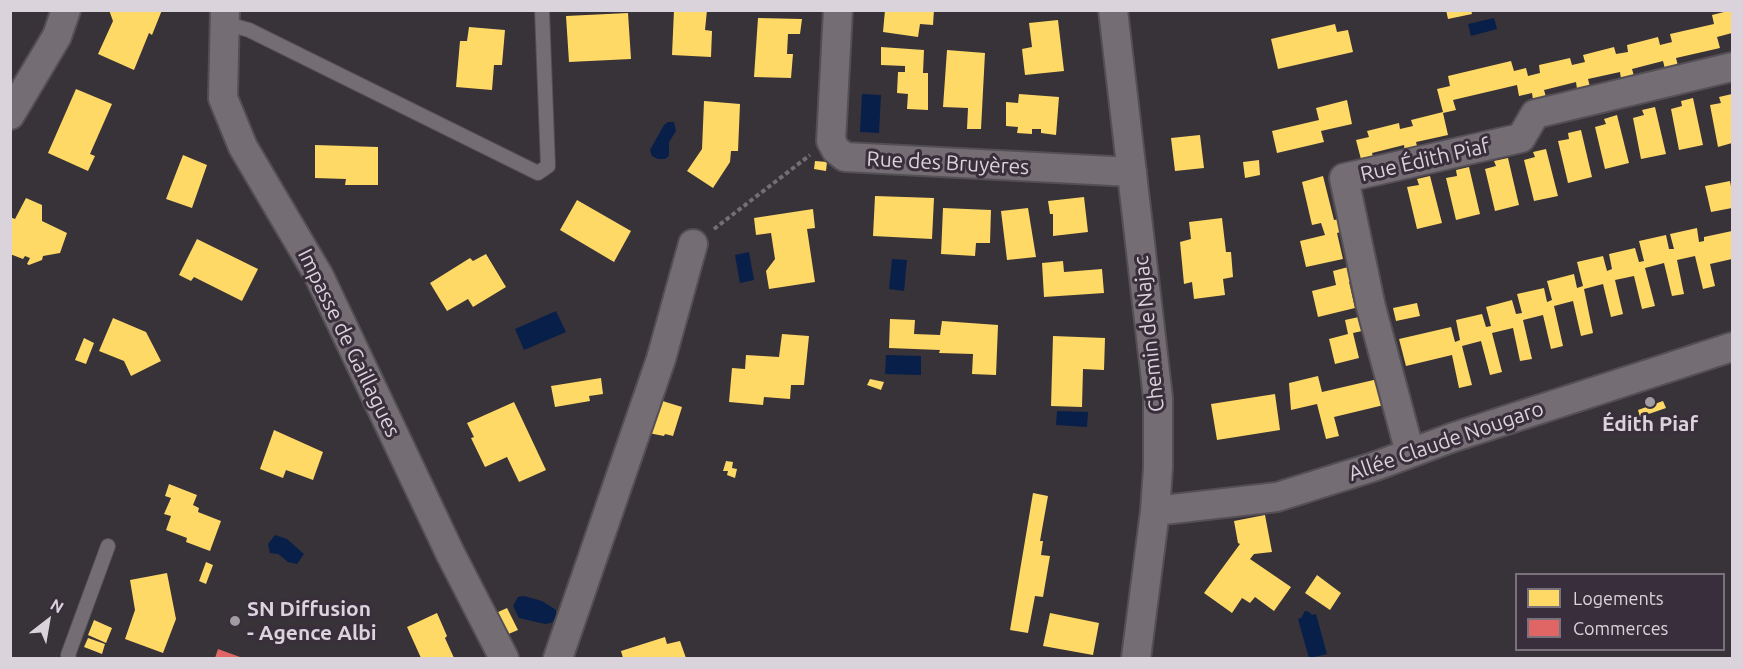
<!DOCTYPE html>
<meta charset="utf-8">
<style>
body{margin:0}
#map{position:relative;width:1743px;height:669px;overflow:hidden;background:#383239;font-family:Ubuntu,sans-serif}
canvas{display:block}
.frame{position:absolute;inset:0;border:12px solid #dad3db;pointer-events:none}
.legend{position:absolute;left:1515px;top:573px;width:210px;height:78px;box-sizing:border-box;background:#392f3c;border:2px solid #79717c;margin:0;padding:8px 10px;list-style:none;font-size:18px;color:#dad3db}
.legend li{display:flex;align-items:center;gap:12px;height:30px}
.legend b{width:30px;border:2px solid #79717c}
.north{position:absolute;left:18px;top:591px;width:60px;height:60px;-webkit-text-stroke:4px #392f3c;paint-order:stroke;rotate:31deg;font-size:16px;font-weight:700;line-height:24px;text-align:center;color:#dad3db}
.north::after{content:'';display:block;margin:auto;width:21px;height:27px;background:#dad3db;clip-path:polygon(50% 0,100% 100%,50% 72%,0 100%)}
</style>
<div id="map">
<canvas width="1743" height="669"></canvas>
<div class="frame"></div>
<ul class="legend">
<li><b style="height:16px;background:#ffd966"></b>Logements</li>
<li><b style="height:16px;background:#e06666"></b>Commerces</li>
</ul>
<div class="north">N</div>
</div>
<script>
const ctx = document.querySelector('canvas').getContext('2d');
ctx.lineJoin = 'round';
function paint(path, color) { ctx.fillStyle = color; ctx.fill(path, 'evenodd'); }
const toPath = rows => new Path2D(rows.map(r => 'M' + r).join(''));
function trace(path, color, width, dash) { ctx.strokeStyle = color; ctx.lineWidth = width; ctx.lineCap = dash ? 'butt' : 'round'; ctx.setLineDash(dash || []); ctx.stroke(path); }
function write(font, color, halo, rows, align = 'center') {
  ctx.font = font + ' Ubuntu,sans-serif'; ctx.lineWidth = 6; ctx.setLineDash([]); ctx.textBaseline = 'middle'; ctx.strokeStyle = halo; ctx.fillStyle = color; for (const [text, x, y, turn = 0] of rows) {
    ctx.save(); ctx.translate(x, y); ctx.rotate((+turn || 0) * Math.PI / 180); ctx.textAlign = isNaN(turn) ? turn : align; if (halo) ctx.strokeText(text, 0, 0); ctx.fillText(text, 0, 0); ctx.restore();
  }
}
const water = toPath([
 [1494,18,1497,29,1471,36,1468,24],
 [862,94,881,95,879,133,860,132],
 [668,122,674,122,676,131,669,142,669,156,665,159,658,159,652,156,650,150,664,125],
 [749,252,754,280,740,283,735,255],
 [892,259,907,260,904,291,889,289],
 [556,311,566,332,524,350,515,329],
 [886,355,921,356,921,375,885,374],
 [1057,411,1088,412,1087,427,1056,425],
 [275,535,287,539,304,554,297,564,288,562,278,554,270,553,268,544],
 [524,596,542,601,556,610,556,618,551,623,545,624,519,618,513,606,518,597],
 [1305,611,1309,612,1312,615,1316,614,1327,654,1309,658,1298,619,1301,618]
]);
const homes = toPath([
 [109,10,162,10,152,35,149,33,134,70,98,54,113,21],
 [674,10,707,10,705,30,712,31,711,57,672,55],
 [885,10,934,10,933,25,920,24,918,37,883,32],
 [1446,10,1471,10,1472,14,1448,19],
 [1732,10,1732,33,1717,37,1720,48,1676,58,1678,66,1665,69,1663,61,1632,69,1634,76,1621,79,1620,72,1588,79,1590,87,1577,89,1576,82,1544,90,1546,97,1533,100,1532,93,1519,96,1517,85,1453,100,1456,110,1443,113,1448,135,1416,142,1418,150,1405,153,1404,145,1372,153,1374,160,1362,163,1356,140,1369,137,1367,131,1399,123,1400,129,1413,126,1411,120,1443,112,1437,89,1450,86,1448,76,1511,61,1514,71,1526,68,1528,76,1540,73,1539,65,1570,58,1572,65,1585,62,1583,55,1614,47,1616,54,1628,52,1627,45,1658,37,1660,45,1672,42,1670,34,1714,24,1712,15],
 [628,13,631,59,569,62,566,16],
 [758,18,802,19,800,34,788,34,787,54,793,54,791,78,754,77],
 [1058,20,1064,71,1025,75,1022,49,1032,47,1029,23],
 [1335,24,1337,32,1348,30,1353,52,1278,69,1271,39],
 [469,27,505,30,502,65,494,65,492,90,456,87,460,41,467,41],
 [881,47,924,50,923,73,928,73,928,110,907,109,908,94,897,93,898,72,905,72,905,66,881,65],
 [947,50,985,53,981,129,967,129,968,108,943,107],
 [76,89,112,104,90,154,95,156,88,171,48,153],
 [1019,94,1059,97,1056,135,1041,133,1041,129,1032,129,1032,134,1017,133,1018,127,1006,126,1006,102,1018,103],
 [1732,94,1732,143,1718,147,1710,105,1721,103,1719,97],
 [1693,98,1703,145,1679,150,1671,109,1682,106,1681,101],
 [1347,100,1352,124,1321,131,1324,142,1277,153,1272,131,1319,120,1316,108],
 [704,101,740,104,738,151,731,151,730,162,713,188,687,171,702,149],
 [1655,107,1666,154,1641,159,1633,118,1644,115,1642,110],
 [1617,115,1629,163,1605,169,1595,127,1606,124,1604,119],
 [1581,130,1592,177,1568,183,1558,141,1569,139,1568,133],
 [1200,135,1204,168,1175,171,1171,138],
 [315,145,378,147,378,185,345,185,346,179,315,178],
 [1546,149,1558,196,1534,201,1524,160,1535,157,1533,152],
 [183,155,207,165,192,208,166,199],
 [1508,158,1519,205,1495,211,1485,169,1496,166,1494,161],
 [1259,160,1260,175,1245,178,1243,162],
 [815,161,827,162,826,171,814,169],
 [1469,167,1480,214,1456,220,1446,178,1457,176,1456,170],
 [1323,176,1334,220,1345,218,1348,230,1337,233,1343,259,1306,267,1300,241,1325,235,1321,223,1312,225,1302,182],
 [1430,176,1442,223,1417,229,1407,187,1419,185,1417,179],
 [1730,181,1732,192,1732,208,1711,212,1705,186],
 [875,196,934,198,932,239,873,236],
 [1084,197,1088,232,1053,236,1053,214,1050,214,1048,201],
 [26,198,42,205,42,221,67,233,60,253,43,256,42,260,29,265,27,264,30,258,25,256,23,259,10,254,10,217,15,219],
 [577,200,631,231,614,262,560,230],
 [943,208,991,210,990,243,976,243,975,256,941,254],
 [1028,208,1036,257,1007,260,1001,211],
 [813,209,815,228,807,229,815,282,769,289,766,271,775,259,771,233,756,235,754,218],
 [1222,218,1226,252,1231,252,1233,277,1223,279,1225,295,1194,299,1192,282,1184,284,1180,242,1191,239,1189,222],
 [1697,228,1699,242,1704,241,1704,237,1732,231,1732,259,1710,264,1715,286,1703,289,1695,256,1677,260,1684,294,1672,296,1664,263,1645,268,1655,306,1642,309,1634,276,1615,280,1623,314,1611,317,1603,284,1584,289,1593,333,1581,336,1573,301,1554,306,1563,346,1551,349,1543,315,1523,320,1532,359,1520,361,1513,328,1492,333,1502,372,1490,375,1481,341,1462,346,1472,385,1459,388,1452,355,1406,366,1399,339,1451,327,1455,342,1460,340,1456,320,1482,314,1486,327,1491,326,1486,307,1512,300,1516,314,1522,313,1517,294,1544,288,1547,302,1552,300,1547,281,1574,274,1577,288,1583,286,1577,262,1603,256,1607,271,1612,269,1609,254,1635,248,1639,262,1644,261,1639,241,1666,235,1669,249,1674,249,1670,234],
 [197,239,258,269,242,301,194,277,191,281,179,275],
 [486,254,506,287,473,307,468,299,447,311,430,283,470,258,473,261],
 [1063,261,1064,272,1102,269,1104,293,1044,297,1042,263],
 [1356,265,1360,280,1349,282,1355,308,1318,317,1312,291,1336,285,1333,271],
 [1417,303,1420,316,1396,321,1393,308],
 [1368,315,1371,329,1353,333,1359,358,1335,364,1329,339,1348,334,1345,320],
 [113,318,146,332,161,361,131,376,124,361,99,351],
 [890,319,915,320,914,334,940,335,942,321,998,325,996,375,972,374,973,354,939,353,940,350,889,348],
 [782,334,809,336,804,385,791,385,790,399,764,397,763,405,729,402,732,368,745,369,746,355,779,357],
 [1053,336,1105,338,1104,370,1083,369,1082,407,1051,406],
 [84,338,94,343,86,364,75,360],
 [1318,376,1322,392,1378,379,1384,405,1334,417,1339,436,1326,439,1317,404,1291,410,1289,383],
 [601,378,603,394,589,396,590,401,555,407,551,386],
 [870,379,884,382,881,390,867,385],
 [1275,394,1280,430,1217,440,1211,404],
 [656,399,682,407,673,436,665,434,664,436,643,432],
 [1663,401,1666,408,1640,417,1638,410],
 [514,402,546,470,519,482,507,457,485,467,471,438,474,437,467,423],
 [274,430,323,452,313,480,286,470,283,478,260,469],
 [726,461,733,462,732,468,737,469,735,478,727,475,728,471,723,471],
 [169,484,197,495,193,505,199,508,198,512,221,521,210,551,186,542,187,538,166,530,171,516,164,514,171,498,165,496],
 [1033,493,1048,496,1040,541,1043,541,1041,555,1050,556,1043,597,1035,596,1028,633,1010,630],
 [1265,515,1272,552,1254,554,1250,559,1291,587,1274,611,1255,597,1250,603,1242,598,1232,613,1204,593,1240,544,1238,543,1234,521],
 [206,562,213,565,206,584,199,581],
 [167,573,176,619,163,653,125,639,135,610,130,580],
 [1317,575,1341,593,1330,610,1305,593],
 [507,608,518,630,506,635,496,613],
 [437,613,447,636,445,638,454,658,421,658,407,627],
 [1050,613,1099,623,1093,655,1043,646],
 [94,620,112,628,106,643,88,635],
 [665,637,667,644,680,641,686,658,623,658,621,651],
 [88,638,105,644,102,654,84,647]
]);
const shops = toPath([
 [218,649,240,657,239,658,215,658]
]);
const path = toPath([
 [714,229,810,155]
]);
const service = toPath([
 [224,23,249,30,538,173,548,166,542,10],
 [69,658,68,655,108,546]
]);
const minor = toPath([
 [225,10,223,98,243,147,319,276,450,553,504,658],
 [838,10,831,141,836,150,845,157,1132,172],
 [1113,10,1158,398,1158,468,1155,511,1136,658],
 [10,115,57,36,66,10],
 [1410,453,1371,307,1344,178,1521,138,1535,114,1732,67],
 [1155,511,1277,497,1373,467,1451,438,1732,347],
 [558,658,661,359,693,244]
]);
const markers = [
 [1650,402,6,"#a19ba2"],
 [235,621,6,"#a19ba2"]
];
const streetNames = [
 ["Rue Édith Piaf",1425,160,-13],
 ["Rue des Bruyères",948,163,3],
 ["Chemin de Najac",1149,334,-96],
 ["Impasse de Gaillagues",349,343,64],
 ["Allée Claude Nougaro",1446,441,-19]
];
const poiNames = [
 ["Édith Piaf",1650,424],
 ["SN Diffusion",247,609,"left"],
 ["- Agence Albi",247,633,"left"]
];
paint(water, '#081f49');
paint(homes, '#ffd966');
paint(shops, '#e06666');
trace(service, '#544f55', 16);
trace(minor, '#544f55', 32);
trace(path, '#736e74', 4, [4.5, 3]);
trace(service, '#746e74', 14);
trace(minor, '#746e74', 28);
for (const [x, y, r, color] of markers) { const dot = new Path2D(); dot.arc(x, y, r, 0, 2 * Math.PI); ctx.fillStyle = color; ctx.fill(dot); trace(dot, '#392f3c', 2); }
write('21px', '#dad3db', '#392f3c', streetNames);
write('bold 21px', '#dad3db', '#392f3c', poiNames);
</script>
